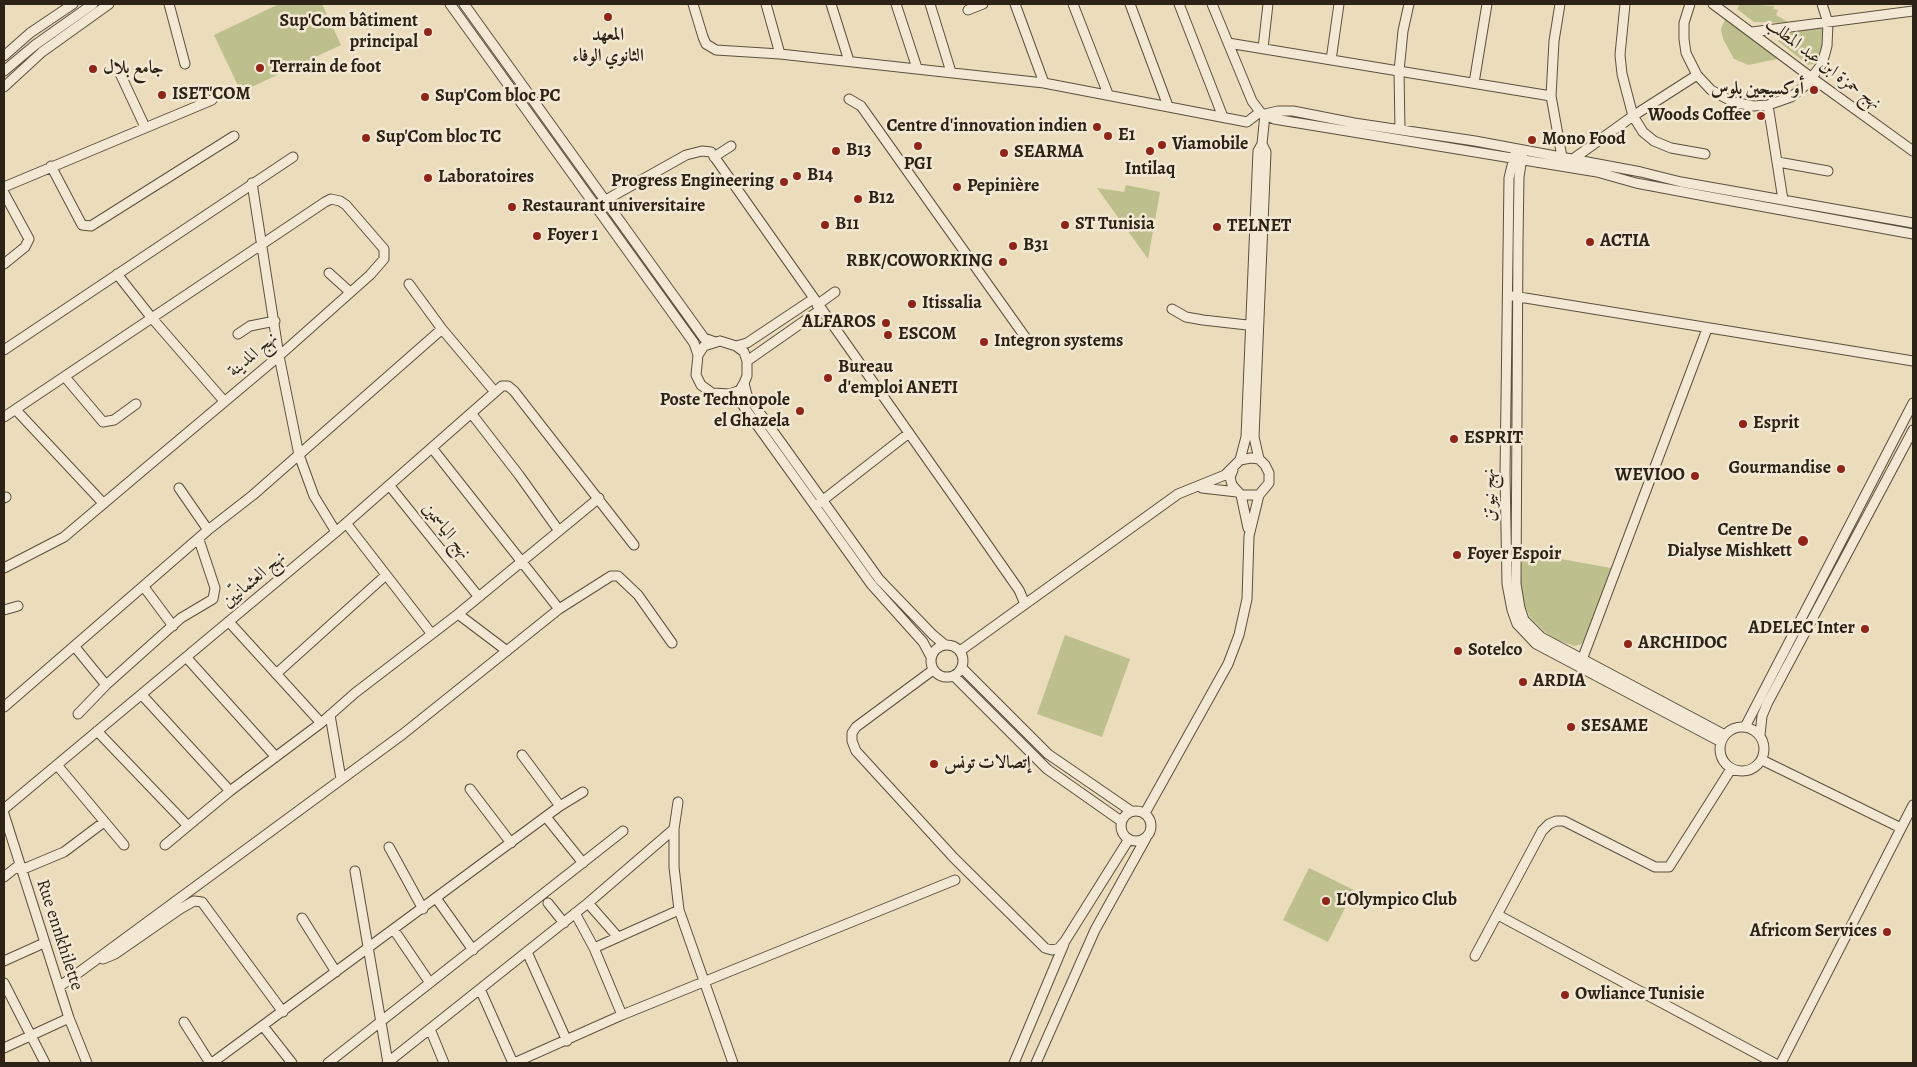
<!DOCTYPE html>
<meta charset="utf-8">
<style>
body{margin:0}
#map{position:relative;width:1917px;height:1067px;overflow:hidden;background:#ebdcbc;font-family:Alegreya,serif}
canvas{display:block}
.frame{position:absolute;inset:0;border:5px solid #2c2215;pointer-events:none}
</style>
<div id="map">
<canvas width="1917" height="1067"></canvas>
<div class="frame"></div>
</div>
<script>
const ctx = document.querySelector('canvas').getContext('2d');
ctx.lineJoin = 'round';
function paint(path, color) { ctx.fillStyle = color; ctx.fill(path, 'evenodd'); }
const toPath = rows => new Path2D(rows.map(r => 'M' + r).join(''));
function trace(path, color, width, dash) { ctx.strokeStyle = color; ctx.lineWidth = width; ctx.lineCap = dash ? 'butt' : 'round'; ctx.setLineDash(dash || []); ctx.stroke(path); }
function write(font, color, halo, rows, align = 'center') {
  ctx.font = font + ' Alegreya,Amiri,serif'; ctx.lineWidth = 5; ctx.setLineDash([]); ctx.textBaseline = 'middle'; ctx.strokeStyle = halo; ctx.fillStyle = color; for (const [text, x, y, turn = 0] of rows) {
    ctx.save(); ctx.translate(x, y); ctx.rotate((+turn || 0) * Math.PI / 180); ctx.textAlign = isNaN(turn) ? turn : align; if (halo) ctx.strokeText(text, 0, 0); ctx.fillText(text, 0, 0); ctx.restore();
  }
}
const green = toPath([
 [279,4,322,4,341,45,241,92,214,35],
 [1740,4,1774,6,1773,9,1778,10,1776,15,1790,23,1754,22,1737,9],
 [1726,17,1782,58,1748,65,1734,59,1723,39,1721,29],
 [1820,27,1823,30,1822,50,1820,57,1813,64,1808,65,1778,41,1780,35],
 [1126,185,1160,192,1148,259,1097,188,1124,192],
 [1522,552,1611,568,1582,644,1574,646,1558,640,1546,633,1530,617,1525,606,1521,584],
 [1065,635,1130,659,1102,737,1037,714],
 [1309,868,1354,890,1328,942,1283,920]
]);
const minor = toPath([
 [169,4,185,64],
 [450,4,694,343,698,355],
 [464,4,704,338,715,342],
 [693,4,703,37,706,44,716,50,780,54,1044,83,1247,122,1260,112],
 [766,4,780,54],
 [831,4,849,61],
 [896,4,917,68],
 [930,4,951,72],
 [1015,4,1044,83],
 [1073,4,1108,94],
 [1130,4,1168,106],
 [1179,4,1223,117],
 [1212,4,1252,101,1261,113,1274,119,1597,172,1636,183,1705,196,1913,234],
 [1560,4,1554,41,1551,96,1562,157],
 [1625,4,1620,55,1622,74,1633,116,1643,132,1654,141,1671,148,1705,154],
 [1690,4,1684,23,1684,39,1686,53,1697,75,1711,90,1733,102,1753,106,1768,105,1791,97,1806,85,1822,64,1827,46,1828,23,1822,4],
 [1713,4,1812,78,1913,151],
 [968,10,983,4],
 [1752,32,1913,11],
 [1228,43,1551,96],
 [1263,48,1268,4],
 [4,56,30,33,73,4],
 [1331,60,1339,4],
 [117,67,145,127],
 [4,71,35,45,93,4],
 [1474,83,1487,4],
 [4,87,42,52,109,4],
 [849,99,861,106,1028,341],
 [1768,105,1783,200],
 [1265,114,1278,111,1293,111,1354,123,1475,141,1641,172,1681,182,1913,223],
 [1400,129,1399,71,1403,31,1409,4],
 [1516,149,1509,178,1505,473,1507,584,1512,610,1517,624,1536,644,1721,742],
 [1523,150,1519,177,1518,242,1516,584,1520,608,1524,620,1541,637,1725,735],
 [714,157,731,146],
 [1573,159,1633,116,1697,75],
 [1778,162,1828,171],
 [51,166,82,225,91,226,234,136],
 [252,183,279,356,299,455,314,496,336,532],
 [4,187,212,100],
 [4,193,29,239,25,247,4,264],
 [595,206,686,155,702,151,711,152,959,504,1019,590,1025,604],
 [329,273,350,292],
 [117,274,151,317,224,401],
 [409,284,442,329,495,392],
 [1513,296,1913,361],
 [817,305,835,292],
 [1172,309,1186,317,1203,320,1256,326],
 [238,334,250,326,275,321],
 [720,341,736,346,744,352,747,361,747,376,744,383,740,390,730,394,712,393,701,385,696,375,698,355,704,346,720,341],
 [736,346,747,343,813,299],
 [4,350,293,157],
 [747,361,820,310],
 [65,377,103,422,114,420,136,404],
 [744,383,747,395,879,579,933,635,945,645],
 [730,394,739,400,871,584,923,642,931,657],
 [16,410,103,503],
 [471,413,519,475,559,531],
 [4,417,325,202,331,199,340,201,346,205,384,249,384,259,370,275,279,356,148,466,64,537,4,568],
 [1259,459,1254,437,1266,152,1262,144],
 [1240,460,1246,437,1258,151,1262,144,1265,114],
 [389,485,478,596],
 [179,488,208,530],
 [1202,488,1237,492],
 [1241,495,1248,528],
 [4,498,6,497],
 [818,504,909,433],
 [346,523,431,633],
 [144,587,173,626],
 [559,609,611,576,618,576,638,595,672,643],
 [4,610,18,606],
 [458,614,507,651],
 [230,623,321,723],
 '931 661a16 16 0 1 1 32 0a16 16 0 1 1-32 0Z',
 [75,647,106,685],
 [960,651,1178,494,1225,475,1240,460,1251,458,1259,459,1265,465,1269,473,1269,483,1259,495,1241,495,1232,485,1230,477,1233,470],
 [186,657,276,757],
 [1580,665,1707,329],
 [962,668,1048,754,1131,811],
 [933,670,856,727,852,733,852,741,856,751,954,858,1045,948,1052,950,1059,948,1065,941,1129,839],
 [276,674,386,575],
 [954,676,1047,769,1121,821],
 [142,695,230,791],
 [4,707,208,530,253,495,442,329],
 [78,714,106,685,181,618,213,599,215,588,199,540],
 [330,715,341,779],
 '1720 749a22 22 0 1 1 44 0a22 22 0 1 1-44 0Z',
 [1745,727,1913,403],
 [97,731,188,826],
 [1760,735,1762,716,1767,704,1913,430],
 [522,755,560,806],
 [1762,760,1901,828],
 [57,765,124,845],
 [470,789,511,843],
 [678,802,674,829,674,867,679,910,733,1063],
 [4,809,336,532,502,386,508,386,514,391,634,545],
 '1121 826a15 15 0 1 1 30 0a15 15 0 1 1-30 0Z',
 [1145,813,1228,664,1239,635,1247,599,1249,536,1259,495],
 [4,814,69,1018,87,1063],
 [546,817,583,863],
 [165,845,230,791,321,723,355,693,458,614,599,498],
 [389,847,423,909],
 [21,870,64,852,104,822],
 [355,871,388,1063],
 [4,877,19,865],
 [436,898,473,950],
 [548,903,564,923],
 [588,903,617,936],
 [575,913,594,948,622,1015],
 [1498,915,1774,1063],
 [302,918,336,972],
 [394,930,430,983],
 [594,948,679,910],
 [527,952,567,1041],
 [1475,956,1542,831,1549,824,1556,821,1564,821,1655,867,1669,867,1731,769],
 [103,959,115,954,180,909,194,901,202,902,283,1012],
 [4,961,44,943],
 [4,983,45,1063],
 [59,987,403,734,559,609,432,448],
 [480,989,513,1063],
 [184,1022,210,1063],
 [263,1026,292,1063],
 [430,1029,444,1063],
 [4,1048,69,1018],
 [212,1063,560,806,583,792],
 [328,1063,623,831],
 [387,1063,588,903,674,829],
 [514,1063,622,1015,955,880],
 [1014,1063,1064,944],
 [1036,1063,1095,930,1146,838],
 [1781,1063,1913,805]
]);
const markers = [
 [608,17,5,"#8f2418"],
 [428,32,5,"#8f2418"],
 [260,68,5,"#8f2418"],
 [93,69,5,"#8f2418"],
 [1814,90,5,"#8f2418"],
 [162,95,5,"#8f2418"],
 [425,97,5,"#8f2418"],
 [1761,116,5,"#8f2418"],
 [1097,127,5,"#8f2418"],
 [1108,136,5,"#8f2418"],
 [366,138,5,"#8f2418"],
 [1532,140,5,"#8f2418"],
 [1162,145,5,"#8f2418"],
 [918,146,5,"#8f2418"],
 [836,151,5,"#8f2418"],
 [1150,151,5,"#8f2418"],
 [1004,153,5,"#8f2418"],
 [797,176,5,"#8f2418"],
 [428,178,5,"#8f2418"],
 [784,182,5,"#8f2418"],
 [957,187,5,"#8f2418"],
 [858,199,5,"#8f2418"],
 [512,207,5,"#8f2418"],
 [825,225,5,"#8f2418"],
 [1065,225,5,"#8f2418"],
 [1217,227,5,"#8f2418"],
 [537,236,5,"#8f2418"],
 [1590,242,5,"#8f2418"],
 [1013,246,5,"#8f2418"],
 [1003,262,5,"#8f2418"],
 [912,304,5,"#8f2418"],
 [886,323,5,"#8f2418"],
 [888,335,5,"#8f2418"],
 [984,342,5,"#8f2418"],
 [828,378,5,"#8f2418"],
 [800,411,5,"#8f2418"],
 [1743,424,5,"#8f2418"],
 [1454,439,5,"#8f2418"],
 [1841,469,5,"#8f2418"],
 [1695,476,5,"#8f2418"],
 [1803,541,6,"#8f2418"],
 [1457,555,5,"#8f2418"],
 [1865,629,5,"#8f2418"],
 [1628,644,5,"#8f2418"],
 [1458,651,5,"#8f2418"],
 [1523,682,5,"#8f2418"],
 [1571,727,5,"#8f2418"],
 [934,764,5,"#8f2418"],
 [1326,901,5,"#8f2418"],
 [1887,932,5,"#8f2418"],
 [1565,995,5,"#8f2418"]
];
const poiNames = [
 ["Sup'Com bâtiment",418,22,"right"],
 ["principal",418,43,"right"],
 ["المعهد",608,36,"center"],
 ["الثانوي الوفاء",608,57,"center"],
 ["Terrain de foot",270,68],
 ["جامع بلال",103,69],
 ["أوكسيجين بلوس",1804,90,"right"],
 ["ISET'COM",172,95],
 ["Sup'Com bloc PC",435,97],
 ["Woods Coffee",1751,116,"right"],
 ["Centre d'innovation indien",1087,127,"right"],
 ["E1",1118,136],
 ["Sup'Com bloc TC",376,138],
 ["Mono Food",1542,140],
 ["Viamobile",1172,145],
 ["B13",846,151],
 ["SEARMA",1014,153],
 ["PGI",918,165,"center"],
 ["Intilaq",1150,170,"center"],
 ["B14",807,176],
 ["Laboratoires",438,178],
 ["Progress Engineering",774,182,"right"],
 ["Pepinière",967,187],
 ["B12",868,199],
 ["Restaurant universitaire",522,207],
 ["B11",835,225],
 ["ST Tunisia",1075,225],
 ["TELNET",1227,227],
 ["Foyer 1",547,236],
 ["ACTIA",1600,242],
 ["B31",1023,246],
 ["RBK/COWORKING",993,262,"right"],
 ["Itissalia",922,304],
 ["ALFAROS",876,323,"right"],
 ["ESCOM",898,335],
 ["Integron systems",994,342],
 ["Bureau",838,368],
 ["d'emploi ANETI",838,389],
 ["Poste Technopole",790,401,"right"],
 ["el Ghazela",790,422,"right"],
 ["Esprit",1753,424],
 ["ESPRIT",1464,439],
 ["Gourmandise",1831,469,"right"],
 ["WEVIOO",1685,476,"right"],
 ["Centre De",1792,531,"right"],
 ["Dialyse Mishkett",1792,552,"right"],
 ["Foyer Espoir",1467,555],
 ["ADELEC Inter",1855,629,"right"],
 ["ARCHIDOC",1638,644],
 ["Sotelco",1468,651],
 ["ARDIA",1533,682],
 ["SESAME",1581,727],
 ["إتصالات تونس",944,764],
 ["L'Olympico Club",1336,901],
 ["Africom Services",1877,932,"right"],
 ["Owliance Tunisie",1575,995]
];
const streetNames = [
 ["نهج حمزة ابن عبد المطلب",1823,64,37],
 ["نهج المدينة",253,355,-40],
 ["نهج نيوتن",1490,495,-91],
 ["نهج الياسمين",446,531,51],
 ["نهج العثمانيّين",254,580,-40],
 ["Rue ennkhilette",59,935,72]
];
paint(green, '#bdbf8d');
trace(minor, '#5c503f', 11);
trace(minor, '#f2e8d3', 9);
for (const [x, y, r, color] of markers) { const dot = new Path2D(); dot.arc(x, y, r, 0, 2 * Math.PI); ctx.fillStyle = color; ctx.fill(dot); trace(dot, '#f2e8d3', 2); }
write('bold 18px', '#2c2215', '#f2e8d3', poiNames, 'left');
write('18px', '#2c2215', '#f2e8d3', streetNames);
</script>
